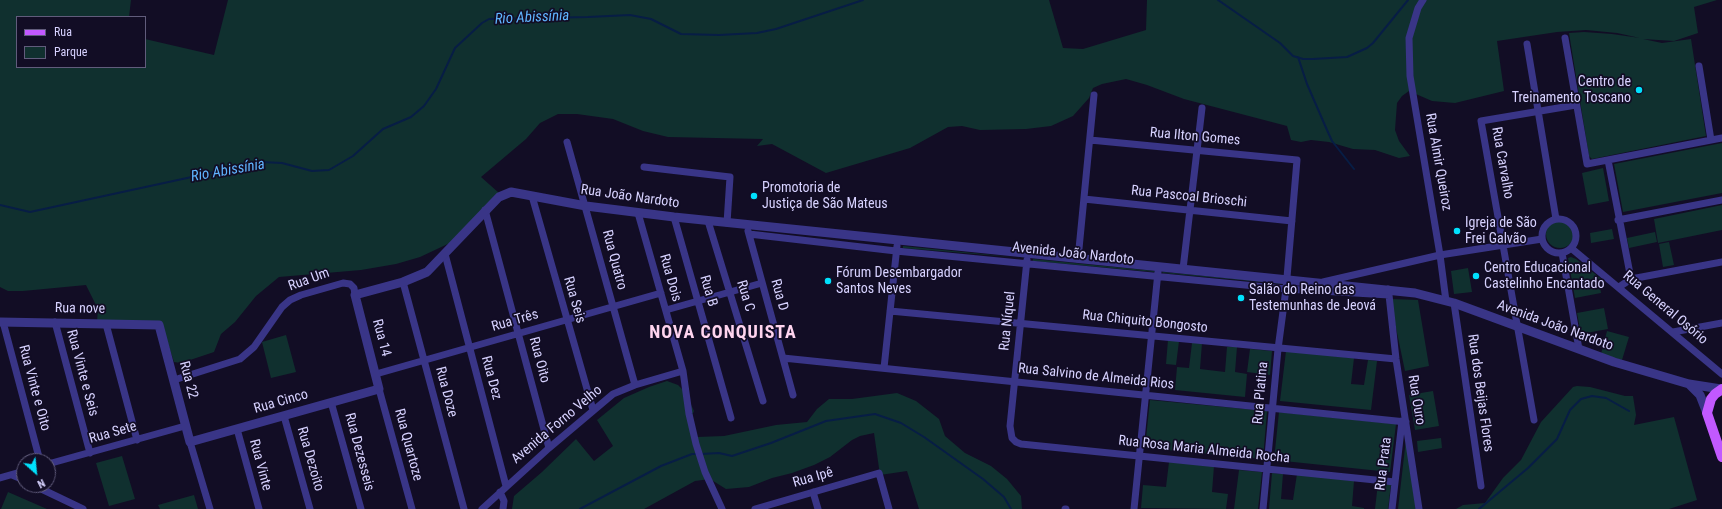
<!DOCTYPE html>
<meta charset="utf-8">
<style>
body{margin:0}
#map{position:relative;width:1722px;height:509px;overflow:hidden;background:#120d25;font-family:"Roboto Condensed",sans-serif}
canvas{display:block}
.legend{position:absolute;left:16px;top:16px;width:130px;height:52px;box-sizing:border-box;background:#120d25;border:1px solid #615c7c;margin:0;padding:5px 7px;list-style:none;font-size:12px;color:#d7d2ff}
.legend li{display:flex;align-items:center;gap:8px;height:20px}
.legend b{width:20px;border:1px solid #615c7c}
.north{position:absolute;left:16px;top:453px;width:40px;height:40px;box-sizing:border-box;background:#120d25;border:1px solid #615c7c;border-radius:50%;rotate:153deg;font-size:11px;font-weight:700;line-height:16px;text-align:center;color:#d7d2ff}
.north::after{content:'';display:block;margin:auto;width:14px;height:18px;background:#00e1fd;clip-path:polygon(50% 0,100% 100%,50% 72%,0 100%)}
</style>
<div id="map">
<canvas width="1722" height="509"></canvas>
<ul class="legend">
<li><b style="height:5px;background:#c259ff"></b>Rua</li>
<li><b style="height:11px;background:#10302f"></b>Parque</li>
</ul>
<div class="north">N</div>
</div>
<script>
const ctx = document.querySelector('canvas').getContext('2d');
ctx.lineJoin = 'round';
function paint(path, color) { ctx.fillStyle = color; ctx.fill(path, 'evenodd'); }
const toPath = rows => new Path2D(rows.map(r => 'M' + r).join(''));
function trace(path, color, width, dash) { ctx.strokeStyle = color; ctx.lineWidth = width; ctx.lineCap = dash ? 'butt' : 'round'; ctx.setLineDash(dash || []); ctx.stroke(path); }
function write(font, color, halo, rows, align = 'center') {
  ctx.font = font + ' "Roboto Condensed",sans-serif'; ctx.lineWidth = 3.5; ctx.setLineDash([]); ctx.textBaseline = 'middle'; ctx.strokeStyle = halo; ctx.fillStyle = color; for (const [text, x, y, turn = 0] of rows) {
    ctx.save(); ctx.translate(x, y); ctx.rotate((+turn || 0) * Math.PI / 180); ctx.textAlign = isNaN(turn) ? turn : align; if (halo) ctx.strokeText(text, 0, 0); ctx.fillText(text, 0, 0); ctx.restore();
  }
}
const green = toPath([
 [0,0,131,0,129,17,17,17,17,67,145,67,145,39,214,55,228,0,1049,0,1063,48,1083,49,1146,30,1147,0,1717,0,1694,7,1698,33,1674,41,1643,39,1662,43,1691,39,1706,136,1592,159,1589,156,1569,33,1584,32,1612,34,1640,38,1617,33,1586,30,1557,32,1497,41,1504,91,1455,103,1432,101,1409,91,1402,96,1397,103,1395,130,1399,141,1410,156,1399,158,1375,150,1353,149,1329,142,1311,140,1301,142,1291,140,1287,126,1184,99,1147,85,1126,79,1102,84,1093,88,1089,98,1073,116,1051,126,1026,129,980,130,962,126,948,127,910,148,826,173,772,144,757,146,763,139,668,137,643,131,613,119,577,114,558,114,540,123,526,139,481,177,499,193,452,242,420,257,396,264,361,270,279,277,256,296,235,322,221,334,214,352,181,363,174,362,161,322,97,321,98,309,86,285,23,291,8,291,0,287],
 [1722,143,1722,193,1623,212,1614,164],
 [1603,168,1609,201,1588,205,1582,173],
 [1722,205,1722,230,1658,243,1654,219],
 '1546 234a14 14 0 1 1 28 0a14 14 0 1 1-28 0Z',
 [1612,229,1614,239,1591,243,1590,233],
 [1655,232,1657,242,1629,248,1627,238],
 [1669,242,1674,265,1663,267,1659,244],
 [903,246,1023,258,1024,258,903,248],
 [1571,257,1576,259,1604,281,1600,287,1601,293,1575,298,1568,258],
 [1033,259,1154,271,1155,272,1033,261],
 [1468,268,1472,292,1454,294,1451,271],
 [1162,272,1283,283,1283,284,1163,273],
 [1390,299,1418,300,1429,366,1405,371],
 [1604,308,1608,329,1581,334,1577,313],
 [1607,331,1629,337,1622,360,1601,354],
 [286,335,296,372,271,378,262,342],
 [1168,340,1179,341,1176,365,1166,364],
 [1192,343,1202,343,1200,369,1225,372,1227,347,1237,347,1235,372,1247,374,1245,397,1175,390,1177,367,1189,368],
 [1250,349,1272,351,1270,375,1247,372],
 [1286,351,1354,358,1351,384,1364,385,1368,360,1377,361,1371,410,1280,401],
 [667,381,678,385,685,392,694,411,691,418,697,437,724,436,776,425,807,422,817,409,829,399,852,399,897,393,916,401,939,419,945,436,965,453,991,466,1007,479,1021,496,1022,509,919,509,907,471,880,475,874,433,860,436,852,440,830,457,814,465,792,473,772,478,749,487,726,489,710,479,695,481,644,509,512,509,514,496,542,472,576,439,594,461,613,446,597,420,624,398,649,387],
 [1577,386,1590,387,1625,396,1633,396,1636,415,1634,425,1674,417,1697,500,1669,509,1456,509,1463,505,1485,503,1503,478,1521,460,1541,422,1573,387],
 [1433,391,1439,426,1415,430,1409,395],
 [1150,400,1267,411,1263,459,1145,448],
 [1279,412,1396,424,1390,472,1274,460],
 [1441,438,1442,448,1418,452,1417,441],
 [1406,439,1416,509,1398,509],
 [122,456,135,499,109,506,96,463],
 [1169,462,1214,466,1212,492,1228,494,1226,509,1141,508,1143,485,1166,487],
 [1239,470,1262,472,1258,509,1234,509],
 [1272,473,1283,474,1281,499,1293,500,1297,474,1354,481,1352,506,1364,508,1364,509,1269,509],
 [1378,483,1391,484,1388,509,1375,509],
 [8,492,47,509,1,509],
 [194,495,198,509,160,509,158,505]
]);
const stream = toPath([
 [1218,0,1280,43,1293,56,1303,59,1313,59,1347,57,1367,48,1373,43,1408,0],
 [1298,57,1307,84,1327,130,1332,141,1354,169],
 [0,205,30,212,261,162,282,163,312,171,329,170,353,156,383,129,411,117,424,106,436,89,455,48,482,23,489,19,588,17,630,15,651,19,681,34,719,35,757,33,776,29,863,0],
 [701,454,719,453,732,456,771,443,826,421,875,414,901,423,924,437,983,479,1004,497,1011,509],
 [580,509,661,466,692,454,697,454],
 [1479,509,1528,468,1557,439,1570,410,1581,399,1592,396,1606,398,1629,411]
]);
const minor = toPath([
 [1423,0,1418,8,1409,38,1410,76,1440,255,1446,301],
 [1565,38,1587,164,1722,138],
 [1527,44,1556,219],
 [1699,66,1711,140],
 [1090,140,1297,160,1286,289,1278,349,1263,509],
 [567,142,635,385],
 [1608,160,1631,279],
 [644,167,730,177,727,223],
 [532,196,593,410],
 [1084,199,1292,221],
 [485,210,549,448],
 [638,213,683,371,689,414,696,444,705,472,722,509],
 [674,217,731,418],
 '1542 236a17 17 0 1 1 34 0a17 17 0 1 1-34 0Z',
 [1618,220,1722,200],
 [708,221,763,401],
 [748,231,793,395],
 [749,234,896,251,1286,289,1389,295,1388,289],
 [1571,248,1722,374],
 [1562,253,1579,349],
 [445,254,506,486],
 [1078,259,1094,95],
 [1027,260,1010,426,1012,438,1016,442,1021,444,1395,482],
 [1183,269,1202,108],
 [403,282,464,509],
 [1323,282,1440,255,1542,239],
 [1619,287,1631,279,1722,262],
 [1389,295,1396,359,1419,509],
 [1454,303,1481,486],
 [666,310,762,283],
 [890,311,1396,359],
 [3,322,40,461],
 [55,322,90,453],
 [106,324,137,440],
 [1673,332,1722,323],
 [783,358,1406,422],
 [884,368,897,246],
 [376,374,661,293],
 [174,380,240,359,254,347,282,307,290,300,301,295,343,283,350,284,354,288,355,295],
 [379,389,412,509],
 [331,402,361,509],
 [284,416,310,509],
 [1534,420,1481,121,1576,105],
 [237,429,259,509],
 [190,442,210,509],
 [48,464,185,426],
 [12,475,24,480],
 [0,478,24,471],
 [33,485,83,509],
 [500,492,504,501,503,509],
 [813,492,818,509],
 [482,509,549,448,613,394,635,385,683,371],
 [755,509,879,473,889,509],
 [1065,509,1066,509],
 [1134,509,1158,272],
 [1392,509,1402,421]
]);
const tertiary = toPath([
 [0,322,159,325,190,442,379,389,355,295,403,282,427,272,499,197,511,192,586,206,674,217,1415,293,1454,303,1614,362,1689,384,1721,389],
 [1689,384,1700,395,1707,413]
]);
const primary = toPath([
 [1722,389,1715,394,1711,399,1707,413,1722,457]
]);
const markers = [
 [1639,90,4,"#00e1fd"],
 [754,196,4,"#00e1fd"],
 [1457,231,4,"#00e1fd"],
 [1476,276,4,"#00e1fd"],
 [828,281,4,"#00e1fd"],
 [1241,298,4,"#00e1fd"]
];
const poiNames = [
 ["Centro de",1631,82,"right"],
 ["Treinamento Toscano",1631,98,"right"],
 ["Promotoria de",762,188],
 ["Justiça de São Mateus",762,204],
 ["Igreja de São",1465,223],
 ["Frei Galvão",1465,239],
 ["Centro Educacional",1484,268],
 ["Castelinho Encantado",1484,284],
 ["Fórum Desembargador",836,273],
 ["Santos Neves",836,289],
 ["Salão do Reino das",1249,290],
 ["Testemunhas de Jeová",1249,306]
];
const streetNames = [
 ["Rua Ilton Gomes",1195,137,5],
 ["Rua Almir Queiroz",1438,162,80],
 ["Rua Carvalho",1502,163,80],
 ["Rua João Nardoto",630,197,8],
 ["Rua Pascoal Brioschi",1189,197,6],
 ["Avenida João Nardoto",1073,254,6],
 ["Rua Quatro",614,260,75],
 ["Rua Dois",670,278,74],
 ["Rua Um",309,280,-20],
 ["Rua B",708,291,74],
 ["Rua D",779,295,74],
 ["Rua C",745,296,73],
 ["Rua Seis",574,300,74],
 ["Rua General Osório",1665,308,40],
 ["Rua nove",80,309,1],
 ["Rua Três",515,321,-16],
 ["Rua Níquel",1008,321,-84],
 ["Rua Chiquito Bongosto",1145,322,6],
 ["Avenida João Nardoto",1555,326,20],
 ["Rua 14",381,338,75],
 ["Rua Oito",539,360,75],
 ["Rua Vinte e Seis",82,373,75],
 ["Rua Salvino de Almeida Rios",1096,377,6],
 ["Rua Dez",491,378,75],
 ["Rua 22",188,380,75],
 ["Rua Vinte e Oito",34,388,75],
 ["Rua Doze",446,392,75],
 ["Rua Platina",1261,393,-85],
 ["Rua dos Beijas Flores",1480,393,82],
 ["Rua Ouro",1416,400,81],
 ["Rua Cinco",281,402,-16],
 ["Avenida Forno Velho",557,425,-40],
 ["Rua Sete",113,433,-16],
 ["Rua Quartoze",408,445,75],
 ["Rua Rosa Maria Almeida Rocha",1204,450,6],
 ["Rua Dezesseis",359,452,75],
 ["Rua Dezoito",310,459,74],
 ["Rua Prata",1384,464,-83],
 ["Rua Vinte",260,465,75],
 ["Rua Ipê",813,478,-16]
];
const waterNames = [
 ["Rio Abissínia",532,18,-3],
 ["Rio Abissínia",228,171,-10]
];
const districtNames = [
 ["NOVA CONQUISTA",723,333]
];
paint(green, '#10302f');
trace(stream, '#071d45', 2);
trace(minor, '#393587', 7);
trace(tertiary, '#393587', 9);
trace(primary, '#c259ff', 10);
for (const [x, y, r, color] of markers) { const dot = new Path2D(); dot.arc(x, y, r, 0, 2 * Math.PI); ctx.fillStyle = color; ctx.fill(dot); trace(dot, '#120d25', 1.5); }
write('14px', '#d7d2ff', '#120d25', poiNames, 'left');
write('14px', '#d7d2ff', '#120d25', streetNames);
write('italic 15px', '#60b4ff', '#120d25', waterNames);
ctx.letterSpacing = '1px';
write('bold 18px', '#ffd4ef', '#120d25', districtNames);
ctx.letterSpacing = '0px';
</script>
